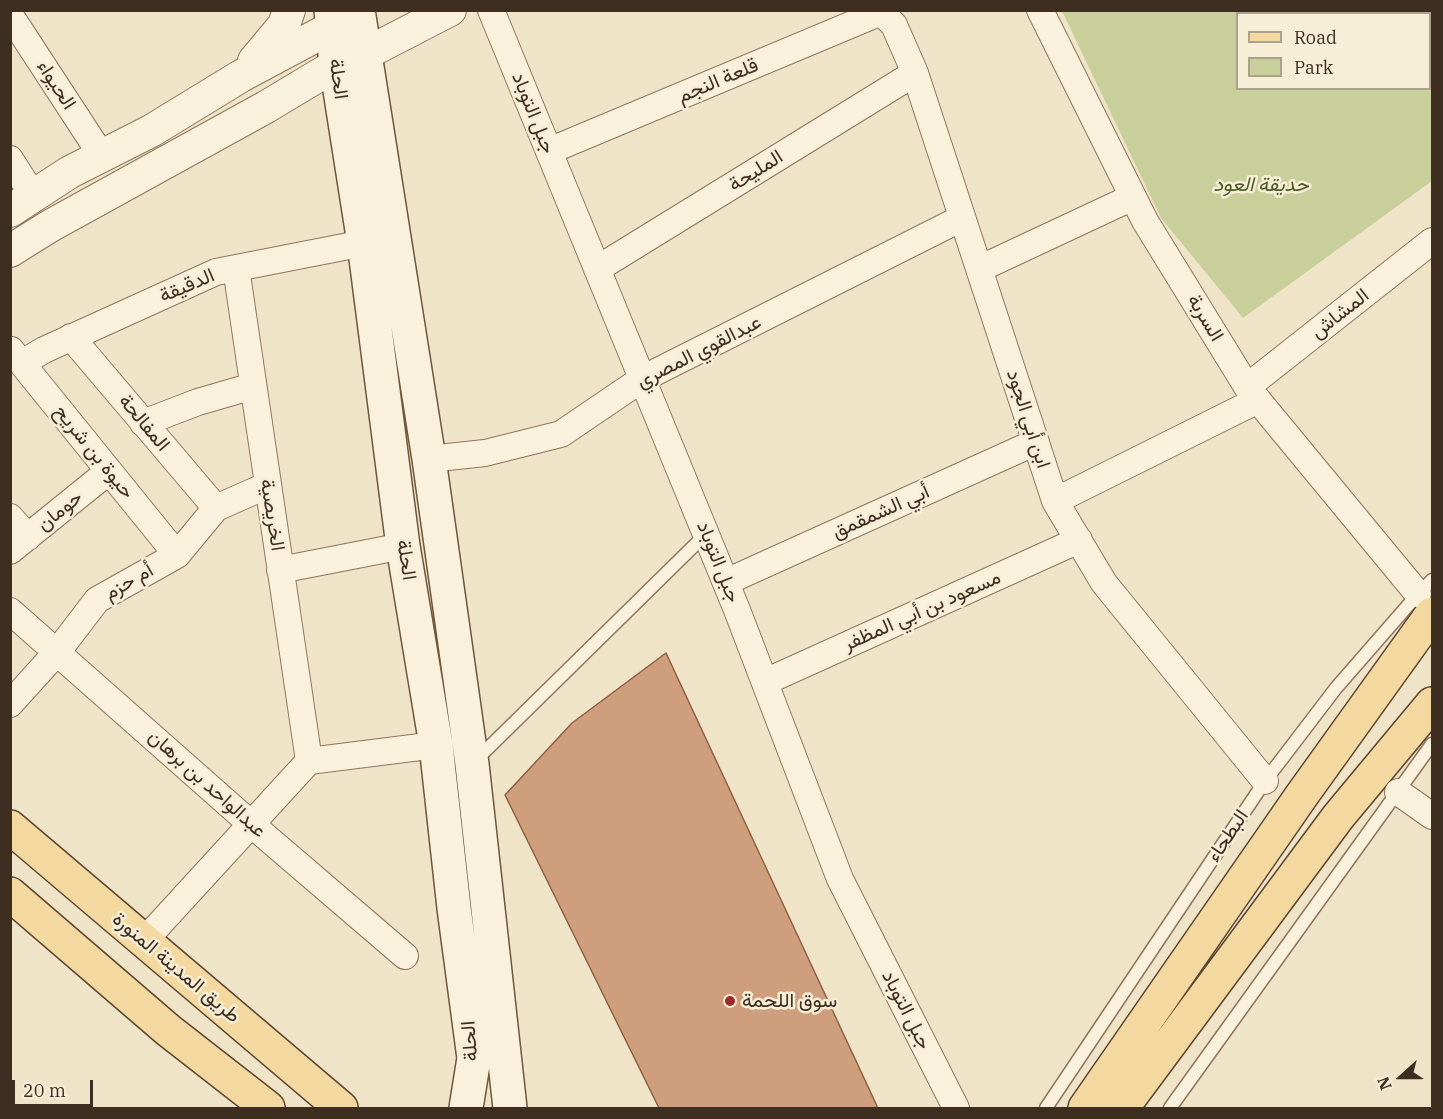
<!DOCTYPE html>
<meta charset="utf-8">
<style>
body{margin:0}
#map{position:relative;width:1443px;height:1119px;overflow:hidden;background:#f0e4c8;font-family:"IBM Plex Serif",serif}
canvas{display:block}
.frame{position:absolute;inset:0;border:12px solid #3d2e20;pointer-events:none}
.legend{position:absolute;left:1236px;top:12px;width:195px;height:78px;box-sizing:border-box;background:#f7eed8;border:2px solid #ada18e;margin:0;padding:8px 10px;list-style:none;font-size:18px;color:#3d2e20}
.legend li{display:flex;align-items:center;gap:12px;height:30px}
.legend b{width:30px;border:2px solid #ada18e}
.north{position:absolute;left:1371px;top:1047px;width:60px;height:60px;-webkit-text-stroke:4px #f7eed8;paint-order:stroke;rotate:249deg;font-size:16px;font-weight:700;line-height:24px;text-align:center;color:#3d2e20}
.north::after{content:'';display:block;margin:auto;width:21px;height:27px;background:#3d2e20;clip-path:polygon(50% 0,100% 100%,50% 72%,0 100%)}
.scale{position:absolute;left:12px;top:1080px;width:81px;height:27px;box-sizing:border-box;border:3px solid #3d2e20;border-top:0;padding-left:8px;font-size:18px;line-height:21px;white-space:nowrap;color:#3d2e20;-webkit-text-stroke:4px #f7eed8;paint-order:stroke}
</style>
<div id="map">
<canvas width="1443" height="1119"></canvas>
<div class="frame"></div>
<ul class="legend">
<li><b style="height:8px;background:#f3d9a0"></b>Road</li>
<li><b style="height:16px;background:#c9cf9b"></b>Park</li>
</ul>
<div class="north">N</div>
<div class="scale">20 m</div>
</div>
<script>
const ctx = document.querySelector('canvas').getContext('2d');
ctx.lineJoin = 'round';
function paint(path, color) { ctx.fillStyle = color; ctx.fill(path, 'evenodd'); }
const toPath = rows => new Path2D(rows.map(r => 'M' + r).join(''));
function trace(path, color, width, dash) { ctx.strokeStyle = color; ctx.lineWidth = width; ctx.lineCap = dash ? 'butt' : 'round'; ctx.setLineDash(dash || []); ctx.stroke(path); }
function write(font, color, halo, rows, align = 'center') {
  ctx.font = font + ' "IBM Plex Serif",Vazirmatn,serif'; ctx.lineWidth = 5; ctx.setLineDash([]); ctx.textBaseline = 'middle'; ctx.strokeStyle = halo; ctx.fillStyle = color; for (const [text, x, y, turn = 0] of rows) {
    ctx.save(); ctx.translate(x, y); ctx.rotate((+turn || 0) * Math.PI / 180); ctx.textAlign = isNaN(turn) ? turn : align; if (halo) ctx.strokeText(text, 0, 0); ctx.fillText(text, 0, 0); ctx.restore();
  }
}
const green = toPath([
 [1062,11,1432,11,1432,181,1243,318,1161,218],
 [1238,14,1430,14,1430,88,1238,88]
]);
const building = toPath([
 [666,653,877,1106,876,1108,659,1108,505,795,572,723,666,653]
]);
const service = toPath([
 [475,761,706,534],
 [1046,1108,1265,781,1336,688,1418,594,1432,580],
 [1170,1108,1432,744]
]);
const minor = toPath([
 [491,10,737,610,840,879,956,1108],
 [879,10,894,25,915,73,1055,501,1104,583,1265,781],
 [1040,10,1145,221,1247,387,1418,594],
 [10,15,102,156],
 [549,151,886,10],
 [10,159,34,197],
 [236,268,309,761],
 [597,269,915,73],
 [979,269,1133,197],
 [71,337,216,508],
 [11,350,177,555],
 [22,363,44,350,216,272,364,243],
 [1247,387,1432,241],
 [143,423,198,402,253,386],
 [429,459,485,453,561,434,642,379,962,218],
 [1055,501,1258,400],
 [10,517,28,537],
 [10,551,109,471],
 [280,570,403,546],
 [726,582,1036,442],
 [10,611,251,824,405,956],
 [765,682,1079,540],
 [10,704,58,651,97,600,177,555,216,508,268,485],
 [1398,792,1432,816],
 [144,941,309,761,436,745]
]);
const tertiary = toPath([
 [254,61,284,25,289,10],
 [10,211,70,172,151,131,241,76,355,15],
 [10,251,50,226,266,107,336,65,365,54,450,10]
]);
const secondary = toPath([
 [331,10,336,65,364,243,403,546,436,745,454,908,474,1058,466,1108],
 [358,10,429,459,472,764,510,1108]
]);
const primary = toPath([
 [10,827,341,1108],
 [10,894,168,1030,268,1108],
 [1085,1108,1302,795,1432,614],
 [1122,1108,1338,817,1432,704]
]);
const markers = [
 [730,1001,6,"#9e2a2b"]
];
const streetNames = [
 ["الحلة",338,79,82],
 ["قلعة النجم",718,81,-23],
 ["الحيواء",56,85,57],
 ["جبل التوباد",533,113,68],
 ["المليحة",756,171,-32],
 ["الدقيقة",187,286,-23],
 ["المشاش",1340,314,-38],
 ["السربة",1205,318,59],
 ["عبدالقوي المصري",699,352,-27],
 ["ابن أبي الجود",1028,419,72],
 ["المفالحة",144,423,50],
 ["حيوة بن شريح",94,452,51],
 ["حومان",60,511,-39],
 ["أبي الشمقمق",881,512,-24],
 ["الخريصية",272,515,81],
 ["الحلة",406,560,81],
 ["جبل التوباد",718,562,68],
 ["أم حزم",129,582,-30],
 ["مسعود بن أبي المظفر",922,611,-24],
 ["عبدالواحد بن برهان",207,784,42],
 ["البطحاء",1228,836,-56],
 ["طريق المدينة المنورة",176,968,40],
 ["جبل التوباد",906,1010,63],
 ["الحلة",470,1041,-94]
];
const parkNames = [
 ["حديقة العود",1261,185]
];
const poiNames = [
 ["سوق اللحمة",742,1001]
];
paint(green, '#c9cf9b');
paint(building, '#cf9f7d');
trace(building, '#8d5f41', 1.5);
trace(service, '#8d765c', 15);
trace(minor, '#8d765c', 28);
trace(tertiary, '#8d765c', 34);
trace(secondary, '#6f573f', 36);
trace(primary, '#5b4430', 36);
trace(service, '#faf1dc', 12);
trace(minor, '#faf1dc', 26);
trace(tertiary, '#faf1dc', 32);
trace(secondary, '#faf1dc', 33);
trace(primary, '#f3d9a0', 33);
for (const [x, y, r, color] of markers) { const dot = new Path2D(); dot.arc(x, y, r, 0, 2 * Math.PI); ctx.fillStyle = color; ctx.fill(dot); trace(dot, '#f7eed8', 2); }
write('20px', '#3d2e20', '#f7eed8', streetNames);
write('italic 20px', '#4d5a26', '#f7eed8', parkNames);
write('20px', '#3d2e20', '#f7eed8', poiNames, 'left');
</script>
